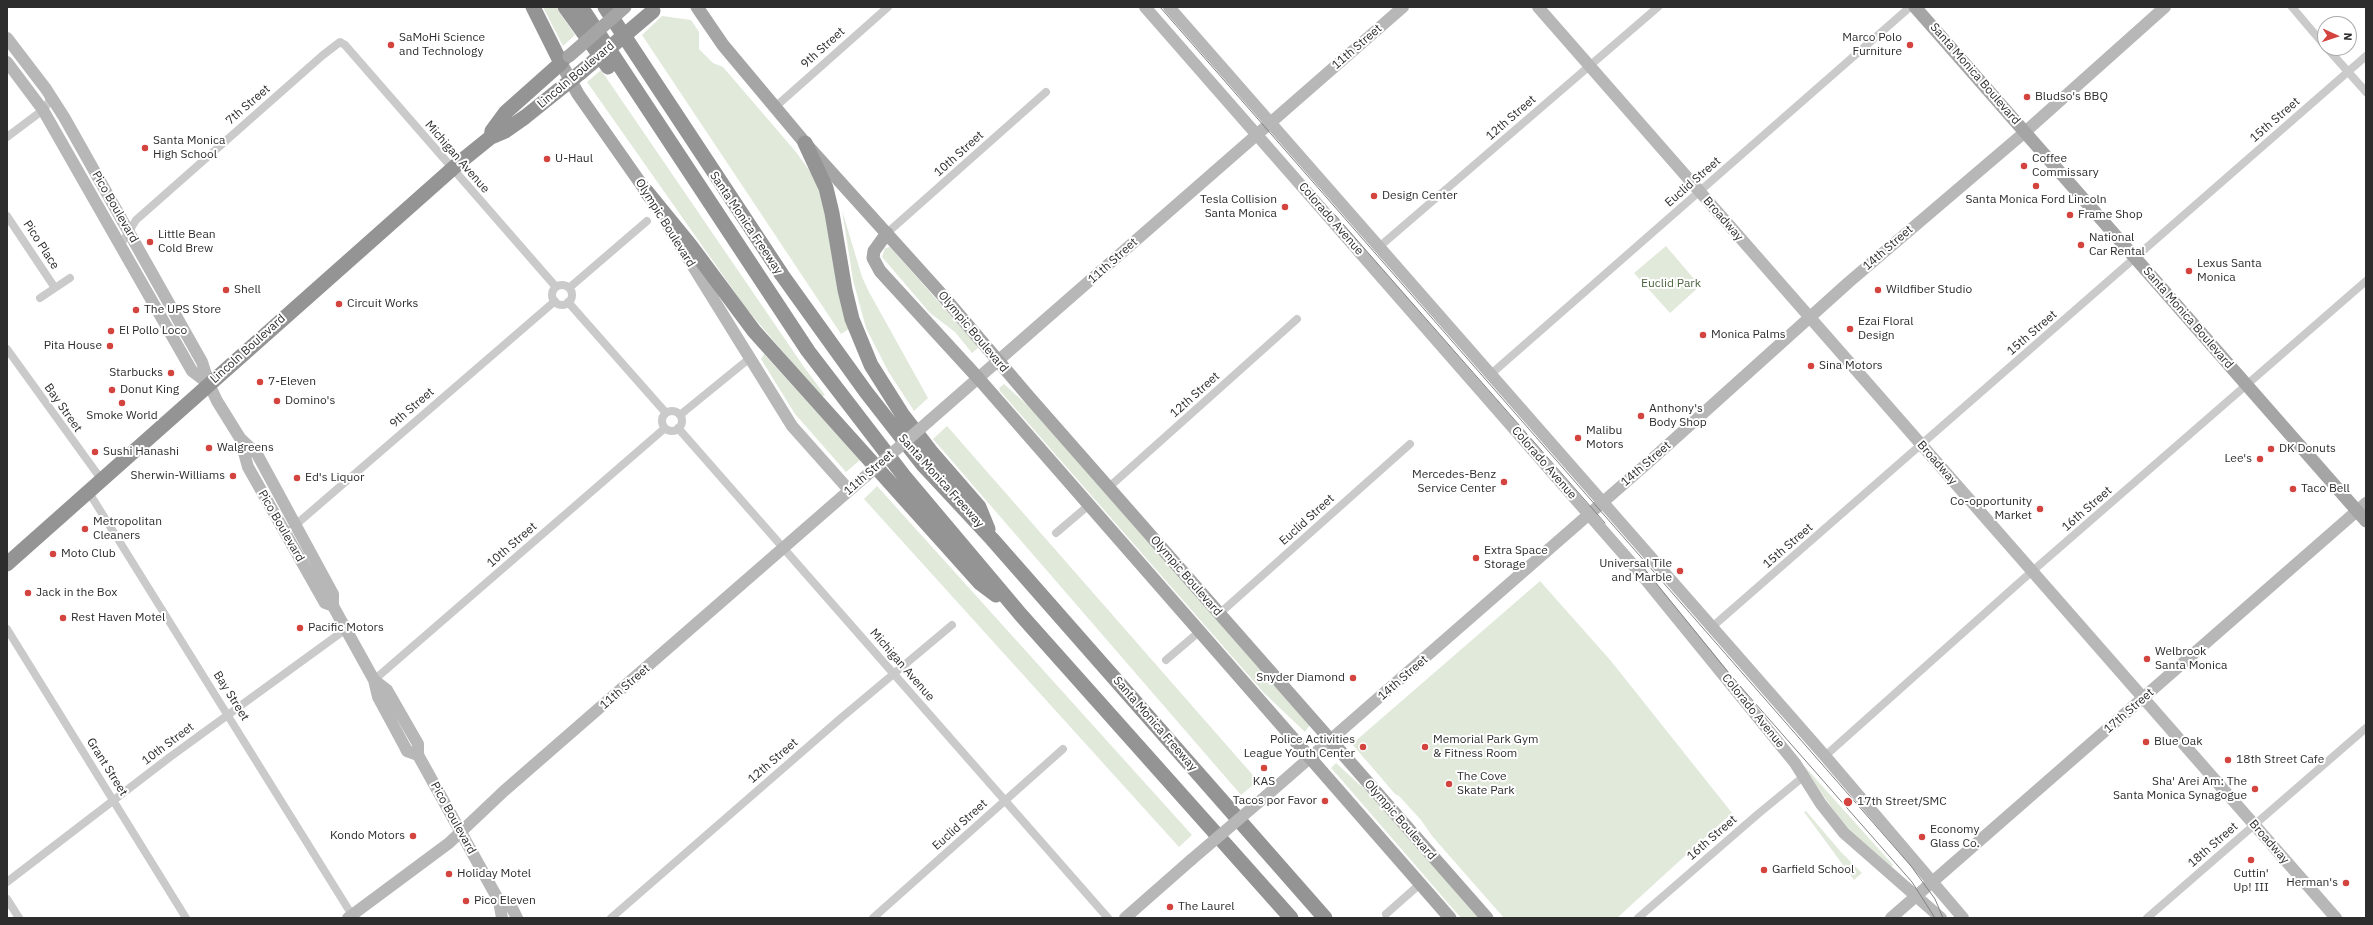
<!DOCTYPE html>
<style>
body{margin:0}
#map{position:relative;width:2373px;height:925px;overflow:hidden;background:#fff;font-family:"IBM Plex Sans",sans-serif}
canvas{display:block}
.frame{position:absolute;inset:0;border:8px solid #2d2d2d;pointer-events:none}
.north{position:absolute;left:2317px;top:16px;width:40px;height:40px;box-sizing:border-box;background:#fff;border:1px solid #ababab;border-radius:50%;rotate:93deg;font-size:11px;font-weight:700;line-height:16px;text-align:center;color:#2d2d2d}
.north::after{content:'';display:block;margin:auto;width:14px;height:18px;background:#d3443f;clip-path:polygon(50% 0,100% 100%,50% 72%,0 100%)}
</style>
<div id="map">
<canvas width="2373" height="925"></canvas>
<div class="frame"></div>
<div class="north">N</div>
</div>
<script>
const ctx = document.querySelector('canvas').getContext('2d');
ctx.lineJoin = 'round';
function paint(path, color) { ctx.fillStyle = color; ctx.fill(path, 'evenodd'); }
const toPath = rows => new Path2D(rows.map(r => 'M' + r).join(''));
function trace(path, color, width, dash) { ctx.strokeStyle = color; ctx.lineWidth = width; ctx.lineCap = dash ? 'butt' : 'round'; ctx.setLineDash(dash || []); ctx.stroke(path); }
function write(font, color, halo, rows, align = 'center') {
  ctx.font = font + ' "IBM Plex Sans",sans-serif'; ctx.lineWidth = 4; ctx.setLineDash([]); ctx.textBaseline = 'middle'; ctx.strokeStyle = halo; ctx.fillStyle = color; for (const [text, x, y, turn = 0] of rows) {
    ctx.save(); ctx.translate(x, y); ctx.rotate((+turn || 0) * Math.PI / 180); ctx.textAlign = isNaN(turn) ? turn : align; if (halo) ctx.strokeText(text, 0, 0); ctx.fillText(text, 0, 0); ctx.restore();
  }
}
const green = toPath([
 [543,7,556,7,575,35,563,46],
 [662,16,691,20,699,32,699,49,713,63,723,67,796,152,817,181,823,199,850,328,841,334,642,35],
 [601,70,804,367,825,395,821,397,746,308,587,82],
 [842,210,862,277,869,292,928,398,914,411,888,371,866,328,853,280],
 [1666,246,1700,286,1670,313,1634,273],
 [890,247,977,345,978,348,972,353,955,332,930,313,882,257,885,248],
 [764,354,860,460,846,472,795,414,761,359],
 [1004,384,1044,420,1310,725,1305,732,1264,693,1000,391,999,388],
 [947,426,1258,781,1241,795,933,439],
 [877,486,1192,835,1179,847,864,499],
 [1540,581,1611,661,1732,813,1617,918,1504,918,1432,836,1421,820,1399,796,1395,794,1352,744],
 [1799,760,1893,865,1892,867,1845,827],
 [1336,763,1373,797,1480,918,1461,918,1333,770,1331,768],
 [1806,811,1841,852,1862,873,1854,880,1804,812]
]);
const street = toPath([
 [2292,7,2325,46],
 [2327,48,2366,92],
 [774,108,888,7],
 [7,137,43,110,49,102,49,94],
 [7,216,55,288],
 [887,233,1046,92],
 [120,246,136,220,323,55,340,42,345,45,556,287],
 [1379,247,1658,7],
 '552 295a10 10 0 1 1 20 0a10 10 0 1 1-20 0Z',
 [569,288,647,221],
 [40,298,70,278],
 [568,302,666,413],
 [7,349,101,479],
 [1491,374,1910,7],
 '662 421a10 10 0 1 1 20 0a10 10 0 1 1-20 0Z',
 [680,415,750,358],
 [678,428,1108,918],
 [1108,488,1297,319],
 [88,491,352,915],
 [292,528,555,301],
 [1056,533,1089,505],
 [1219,614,1410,444],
 [1712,627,2366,56],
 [7,629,186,918],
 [1166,660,1200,631],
 [374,680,665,428],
 [1825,756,2021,581,2366,281],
 [7,882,170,757,346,629],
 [7,899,19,918],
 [1386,914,1420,884],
 [611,918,841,718,952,625],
 [873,918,1063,749],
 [1638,918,1758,814,1803,777],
 [2147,918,2366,728]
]);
const secondary = toPath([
 [1145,7,1641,574,1795,763,1821,804,1844,833,1941,918],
 [1169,7,1825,756,1963,918],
 [1538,7,2336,918],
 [7,38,46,89,64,117,202,362,209,384,217,401,240,438,257,454,333,594,333,606,374,680,378,697,405,747,407,751,418,755],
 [7,62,43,110,192,371,209,384],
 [668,226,792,426,849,490],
 [929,421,1403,7],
 [240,438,248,467,325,603,333,606],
 [374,680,387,690,418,744,418,755,499,901,502,918],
 [1266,796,1650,461,1849,282,2025,132,2165,7],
 [499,901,512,908,517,918],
 [348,918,449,843,504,791,867,475],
 [1125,918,1191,860],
 [1891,918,2366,503]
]);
const primary = toPath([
 [697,7,723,45,805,143,943,296,1029,397,1487,918],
 [1915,7,2366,521],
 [567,57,561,63,578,94,646,191],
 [887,233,874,251,873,258,880,271,979,379,1450,918]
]);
const highway = toPath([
 [565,7,608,67],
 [581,7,808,351,904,476,1021,615,1291,918],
 [605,7,782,275,866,392,923,465,992,539,1325,918],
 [491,137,492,131,506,112,561,63,533,7],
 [805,143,826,188,832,213,845,290,852,319,871,365,902,414,932,453,979,507,988,529],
 [646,191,690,245,754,331,980,583,996,595],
 [7,564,460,162,491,137,505,131,525,117,580,73]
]);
const tram = toPath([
 [1160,7,1911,866,1935,899,1943,918],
 [1335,215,1605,523],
 [1643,567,1733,678,1912,882,1935,918]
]);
const secondaryBridge = toPath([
 [867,475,929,421],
 [1191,860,1266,796]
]);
const primaryBridge = toPath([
 [569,56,625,7]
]);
const highwayBridge = toPath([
 [580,73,653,11]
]);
const markers = [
 [391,45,4,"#d3443f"],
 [1910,45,4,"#d3443f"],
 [2027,97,4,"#d3443f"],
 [145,148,4,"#d3443f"],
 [547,159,4,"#d3443f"],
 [2024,166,4,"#d3443f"],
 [2036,186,4,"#d3443f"],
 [1374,196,4,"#d3443f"],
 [1285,207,4,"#d3443f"],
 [2070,215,4,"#d3443f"],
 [150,242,4,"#d3443f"],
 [2081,245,4,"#d3443f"],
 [2189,271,4,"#d3443f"],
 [226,290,4,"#d3443f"],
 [1878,290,4,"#d3443f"],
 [339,304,4,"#d3443f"],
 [136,310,4,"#d3443f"],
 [1850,329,4,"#d3443f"],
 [111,331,4,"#d3443f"],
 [1703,335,4,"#d3443f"],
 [110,346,4,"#d3443f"],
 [1811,366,4,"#d3443f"],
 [171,373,4,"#d3443f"],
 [260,382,4,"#d3443f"],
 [112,390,4,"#d3443f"],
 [277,401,4,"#d3443f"],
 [122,403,4,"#d3443f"],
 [1641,416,4,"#d3443f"],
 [1578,438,4,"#d3443f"],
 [209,448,4,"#d3443f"],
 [2271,449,4,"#d3443f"],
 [95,452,4,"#d3443f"],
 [2260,459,4,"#d3443f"],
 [233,476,4,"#d3443f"],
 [297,478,4,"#d3443f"],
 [1504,482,4,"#d3443f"],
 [2293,489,4,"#d3443f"],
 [2040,509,4,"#d3443f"],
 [85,529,4,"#d3443f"],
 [53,554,4,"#d3443f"],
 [1476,558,4,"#d3443f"],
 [1680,571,4,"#d3443f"],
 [28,593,4,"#d3443f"],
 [63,618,4,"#d3443f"],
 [300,628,4,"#d3443f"],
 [2147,659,4,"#d3443f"],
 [1353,678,4,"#d3443f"],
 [2146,742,4,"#d3443f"],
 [1363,747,4,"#d3443f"],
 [1425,747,4,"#d3443f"],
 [2228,760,4,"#d3443f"],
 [1264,768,4,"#d3443f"],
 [1449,784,4,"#d3443f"],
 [2255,789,4,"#d3443f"],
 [1325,801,4,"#d3443f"],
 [1848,802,5,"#d3443f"],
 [413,836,4,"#d3443f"],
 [1922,837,4,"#d3443f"],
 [2251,860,4,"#d3443f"],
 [1764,870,4,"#d3443f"],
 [449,874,4,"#d3443f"],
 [2346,883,4,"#d3443f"],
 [466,901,4,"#d3443f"],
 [1170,907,4,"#d3443f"]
];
const poiNames = [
 ["SaMoHi Science",399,38],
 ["and Technology",399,52],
 ["Marco Polo",1902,38,"right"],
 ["Furniture",1902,52,"right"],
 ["Bludso's BBQ",2035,97],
 ["Santa Monica",153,141],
 ["High School",153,155],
 ["U-Haul",555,159],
 ["Coffee",2032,159],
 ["Commissary",2032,173],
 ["Design Center",1382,196],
 ["Tesla Collision",1277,200,"right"],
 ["Santa Monica",1277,214,"right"],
 ["Santa Monica Ford Lincoln",2036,200,"center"],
 ["Frame Shop",2078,215],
 ["Little Bean",158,235],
 ["Cold Brew",158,249],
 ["National",2089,238],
 ["Car Rental",2089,252],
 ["Lexus Santa",2197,264],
 ["Monica",2197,278],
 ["Shell",234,290],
 ["Wildfiber Studio",1886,290],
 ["Circuit Works",347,304],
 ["The UPS Store",144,310],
 ["Ezai Floral",1858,322],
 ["Design",1858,336],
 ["El Pollo Loco",119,331],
 ["Monica Palms",1711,335],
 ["Pita House",102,346,"right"],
 ["Sina Motors",1819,366],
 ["Starbucks",163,373,"right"],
 ["7-Eleven",268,382],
 ["Donut King",120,390],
 ["Domino's",285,401],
 ["Anthony's",1649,409],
 ["Body Shop",1649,423],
 ["Smoke World",122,416,"center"],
 ["Malibu",1586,431],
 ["Motors",1586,445],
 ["Walgreens",217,448],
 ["DK Donuts",2279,449],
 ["Sushi Hanashi",103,452],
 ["Lee's",2252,459,"right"],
 ["Mercedes-Benz",1496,475,"right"],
 ["Service Center",1496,489,"right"],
 ["Sherwin-Williams",225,476,"right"],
 ["Ed's Liquor",305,478],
 ["Taco Bell",2301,489],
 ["Co-opportunity",2032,502,"right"],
 ["Market",2032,516,"right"],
 ["Metropolitan",93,522],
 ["Cleaners",93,536],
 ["Extra Space",1484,551],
 ["Storage",1484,565],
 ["Moto Club",61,554],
 ["Universal Tile",1672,564,"right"],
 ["and Marble",1672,578,"right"],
 ["Jack in the Box",36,593],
 ["Rest Haven Motel",71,618],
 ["Pacific Motors",308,628],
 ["Welbrook",2155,652],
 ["Santa Monica",2155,666],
 ["Snyder Diamond",1345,678,"right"],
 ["Police Activities",1355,740,"right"],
 ["League Youth Center",1355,754,"right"],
 ["Memorial Park Gym",1433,740],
 ["& Fitness Room",1433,754],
 ["Blue Oak",2154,742],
 ["18th Street Cafe",2236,760],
 ["The Cove",1457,777],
 ["Skate Park",1457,791],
 ["KAS",1264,782,"center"],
 ["Sha' Arei Am: The",2247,782,"right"],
 ["Santa Monica Synagogue",2247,796,"right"],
 ["Tacos por Favor",1317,801,"right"],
 ["17th Street/SMC",1857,802],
 ["Economy",1930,830],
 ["Glass Co.",1930,844],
 ["Kondo Motors",405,836,"right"],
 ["Garfield School",1772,870],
 ["Holiday Motel",457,874],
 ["Cuttin'",2251,874,"center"],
 ["Up! III",2251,888,"center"],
 ["Herman's",2338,883,"right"],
 ["Pico Eleven",474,901],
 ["The Laurel",1178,907]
];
const streetNames = [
 ["11th Street",1357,47,-41],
 ["9th Street",823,48,-42],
 ["Santa Monica Boulevard",1975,74,49],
 ["Lincoln Boulevard",576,75,-40],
 ["7th Street",248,105,-41],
 ["12th Street",1511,118,-41],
 ["15th Street",2275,120,-41],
 ["10th Street",959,154,-42],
 ["Michigan Avenue",457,157,49],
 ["Euclid Street",1693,182,-41],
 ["Pico Boulevard",115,207,60],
 ["Colorado Avenue",1331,219,49],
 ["Broadway",1723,219,49],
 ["Olympic Boulevard",665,223,58],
 ["Santa Monica Freeway",746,223,56],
 ["Pico Place",41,245,57],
 ["14th Street",1888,248,-41],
 ["11th Street",1113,261,-42],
 ["Santa Monica Boulevard",2188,318,49],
 ["Olympic Boulevard",973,332,50],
 ["15th Street",2032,333,-41],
 ["Lincoln Boulevard",248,349,-42],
 ["12th Street",1195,395,-42],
 ["Bay Street",63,408,55],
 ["9th Street",412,408,-41],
 ["Colorado Avenue",1544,463,49],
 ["Broadway",1937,463,49],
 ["14th Street",1646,464,-41],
 ["11th Street",869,473,-41],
 ["Santa Monica Freeway",941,481,48],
 ["16th Street",2087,509,-41],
 ["Euclid Street",1307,520,-42],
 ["Pico Boulevard",281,526,60],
 ["10th Street",512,545,-41],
 ["15th Street",1788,546,-41],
 ["Olympic Boulevard",1186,576,49],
 ["Michigan Avenue",902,665,49],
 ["14th Street",1403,678,-41],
 ["11th Street",625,687,-41],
 ["Bay Street",231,696,58],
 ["Colorado Avenue",1753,711,51],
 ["17th Street",2129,711,-41],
 ["Santa Monica Freeway",1155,724,49],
 ["10th Street",168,744,-37],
 ["12th Street",773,761,-41],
 ["Grant Street",107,767,58],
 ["Pico Boulevard",453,818,61],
 ["Olympic Boulevard",1400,820,49],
 ["Euclid Street",960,825,-42],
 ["16th Street",1712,838,-41],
 ["Broadway",2269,842,49],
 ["18th Street",2213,845,-41]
];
const parkNames = [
 ["Euclid Park",1671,284]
];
paint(green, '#e1e9db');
trace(street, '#cacaca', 8);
trace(secondary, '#b7b7b7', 12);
trace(primary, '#a5a5a5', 13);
trace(highway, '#949494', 15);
trace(tram, '#828282', 1);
trace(secondaryBridge, '#b7b7b7', 12);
trace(primaryBridge, '#a5a5a5', 13);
trace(highwayBridge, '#949494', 15);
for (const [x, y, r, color] of markers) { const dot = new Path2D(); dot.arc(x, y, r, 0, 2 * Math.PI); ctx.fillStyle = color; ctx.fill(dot); trace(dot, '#fff', 1.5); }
write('12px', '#2d2d2d', '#fff', poiNames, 'left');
write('12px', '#2d2d2d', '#fff', streetNames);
write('12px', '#4c643f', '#fff', parkNames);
</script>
